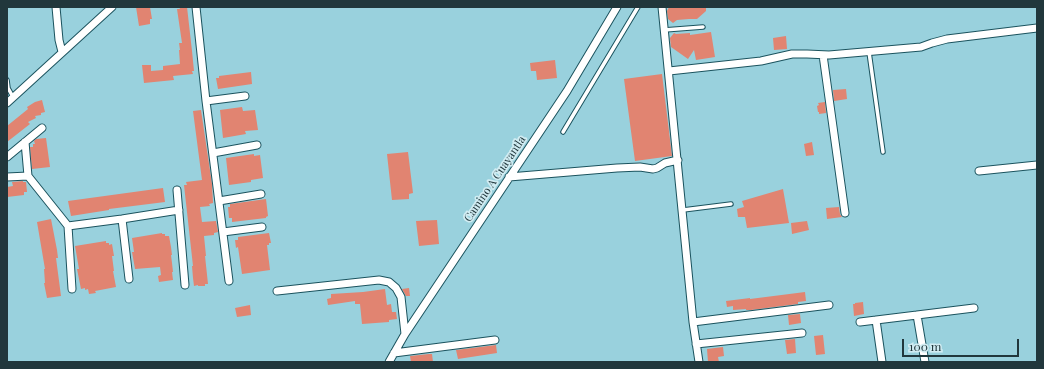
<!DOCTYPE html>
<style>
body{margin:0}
#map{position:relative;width:1044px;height:369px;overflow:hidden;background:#99d1dd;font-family:"Playfair Display",serif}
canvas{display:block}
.frame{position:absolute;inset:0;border:8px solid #21373c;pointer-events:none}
.scale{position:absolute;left:902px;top:339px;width:117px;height:18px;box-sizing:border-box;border:2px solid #21373c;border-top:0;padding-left:5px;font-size:12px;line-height:14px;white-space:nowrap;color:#21373c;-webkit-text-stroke:3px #d1ecf2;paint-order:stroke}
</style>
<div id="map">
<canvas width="1044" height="369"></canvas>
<div class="frame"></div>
<div class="scale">100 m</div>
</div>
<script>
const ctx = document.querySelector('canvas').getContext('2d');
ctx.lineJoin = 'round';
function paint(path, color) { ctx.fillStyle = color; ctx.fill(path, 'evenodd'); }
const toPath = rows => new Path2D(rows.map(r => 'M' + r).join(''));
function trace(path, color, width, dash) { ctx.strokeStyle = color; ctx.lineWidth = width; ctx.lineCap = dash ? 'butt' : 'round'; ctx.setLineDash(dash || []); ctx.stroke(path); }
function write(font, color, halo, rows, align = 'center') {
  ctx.font = font + ' "Playfair Display",serif'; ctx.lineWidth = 3.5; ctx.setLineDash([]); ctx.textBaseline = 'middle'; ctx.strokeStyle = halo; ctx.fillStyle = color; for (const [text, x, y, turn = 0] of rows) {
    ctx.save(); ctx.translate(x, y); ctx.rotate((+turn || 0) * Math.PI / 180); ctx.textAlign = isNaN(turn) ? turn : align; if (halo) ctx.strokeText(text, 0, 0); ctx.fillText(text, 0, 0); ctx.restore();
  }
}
const building = toPath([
 [136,7,150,7,152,19,150,19,150,24,139,26],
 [179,7,187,7,192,51,194,71,192,71,193,74,173,76,174,80,144,83,142,65,151,65,151,71,163,70,163,66,180,64,179,50,180,50,179,43,182,43,177,9,180,9],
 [669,7,706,7,706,11,697,19,689,19,677,20,673,23,668,19,667,11],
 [711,32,715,57,696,60,694,50,688,59,671,47,670,38,674,33,676,34,690,33,690,35],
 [786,36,787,49,774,50,773,38],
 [555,60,557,78,537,80,536,71,531,71,530,63],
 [251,72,252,84,218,89,216,78,219,78,219,76],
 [662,74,672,156,635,161,624,79],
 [846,89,847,99,834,101,833,90],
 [42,100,45,112,41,113,41,115,35,116,36,118,28,122,30,124,7,142,7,126,28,109,27,107,35,102],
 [825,102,826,113,819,114,819,112,818,112,817,106,819,105,818,103],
 [242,107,243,111,255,110,258,130,245,131,246,134,223,138,220,110],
 [201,110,212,184,213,203,209,204,210,206,200,207,202,222,216,221,218,232,214,233,214,235,204,236,206,256,205,256,208,284,205,284,205,286,198,286,198,285,194,286,193,278,192,266,193,266,184,185,187,185,186,182,202,180,193,111],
 [46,138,50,167,32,169,30,147,33,147,33,144,35,144,34,141,36,139],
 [812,142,814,155,806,156,804,144],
 [408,152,413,193,409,194,409,199,392,200,387,154],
 [254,154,254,156,260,155,263,178,251,180,251,182,229,185,226,158],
 [23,181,23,182,26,182,27,192,24,192,24,195,7,197,7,187,13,186,12,182],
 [163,188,165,202,109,209,109,210,71,216,68,201],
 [783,189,789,223,747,228,745,217,738,217,737,209,744,207,742,201],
 [266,199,268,216,266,217,266,218,232,222,232,218,229,218,228,207,230,207,230,204],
 [839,207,840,214,842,217,827,219,826,208],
 [51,219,57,250,58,258,56,258,61,296,47,298,44,283,45,283,44,269,45,269,37,222],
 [437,220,439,244,419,246,416,221],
 [807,221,809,230,792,234,791,223],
 [162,233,162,234,165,234,165,236,169,236,171,247,172,255,171,255,172,263,173,272,172,272,173,280,159,282,158,276,161,275,160,267,135,269,132,252,134,252,132,238],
 [269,233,271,243,269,243,269,245,267,245,270,270,242,274,238,247,236,248,235,240,238,240,238,237],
 [106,241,106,243,109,243,109,245,112,244,114,256,112,256,114,271,113,271,116,287,95,291,96,293,89,294,88,289,85,290,85,288,81,289,77,269,79,269,75,246],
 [409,288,410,296,406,296,402,289],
 [385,289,387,305,391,304,392,312,396,312,397,319,389,320,389,322,362,324,360,304,355,304,355,301,328,305,327,299,331,298,331,294,363,292],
 [805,292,806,301,798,302,798,304,751,310,746,310,746,309,733,310,733,306,727,307,726,301,750,298,750,299],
 [863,302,864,314,854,316,853,304,855,304,855,303],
 [250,305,251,315,237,317,235,308],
 [800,314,801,323,789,325,788,315],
 [823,335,825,354,816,355,814,336],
 [795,339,796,353,787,354,785,340],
 [496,345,497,353,458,359,456,350],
 [723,347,724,356,718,357,719,362,708,362,707,349],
 [429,354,432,354,433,362,411,362,410,356]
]);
const lane = toPath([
 [664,30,703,27],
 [869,52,883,152],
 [7,80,8,88,13,97],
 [563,132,638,7],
 [683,210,731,204]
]);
const street = toPath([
 [56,7,59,40,62,52],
 [196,7,206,101,229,281],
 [662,7,693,322,699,362],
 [823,55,845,213],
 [669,71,761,61,792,54,807,54,829,55,921,47,932,43,947,39,1037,28],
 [206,101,245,96],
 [7,103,112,7],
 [25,142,28,176,68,226,72,289],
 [213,153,257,145],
 [7,157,42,128],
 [979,171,1037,165],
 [7,177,28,176],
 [509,177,617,168,640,167,653,169,657,168,665,163,678,160],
 [177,190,185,285],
 [219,201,261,194],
 [122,219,129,279],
 [68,226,122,219,179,210],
 [223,232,262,227],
 [277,291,379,280,389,282,396,288,401,297,405,334],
 [917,315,925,362],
 [876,320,882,362],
 [693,322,829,305],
 [860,322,974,308],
 [696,344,802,333],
 [394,353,495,340],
 [389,362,405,334,567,91,617,7]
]);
const streetNames = [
 ["Camino A Cuayantla",495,179,-56]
];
paint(building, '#e18471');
trace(lane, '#1b535e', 5.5);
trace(street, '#1b535e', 9);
trace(lane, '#fff', 3.5);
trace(street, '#fff', 7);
write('11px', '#21373c', '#d1ecf2', streetNames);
</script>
